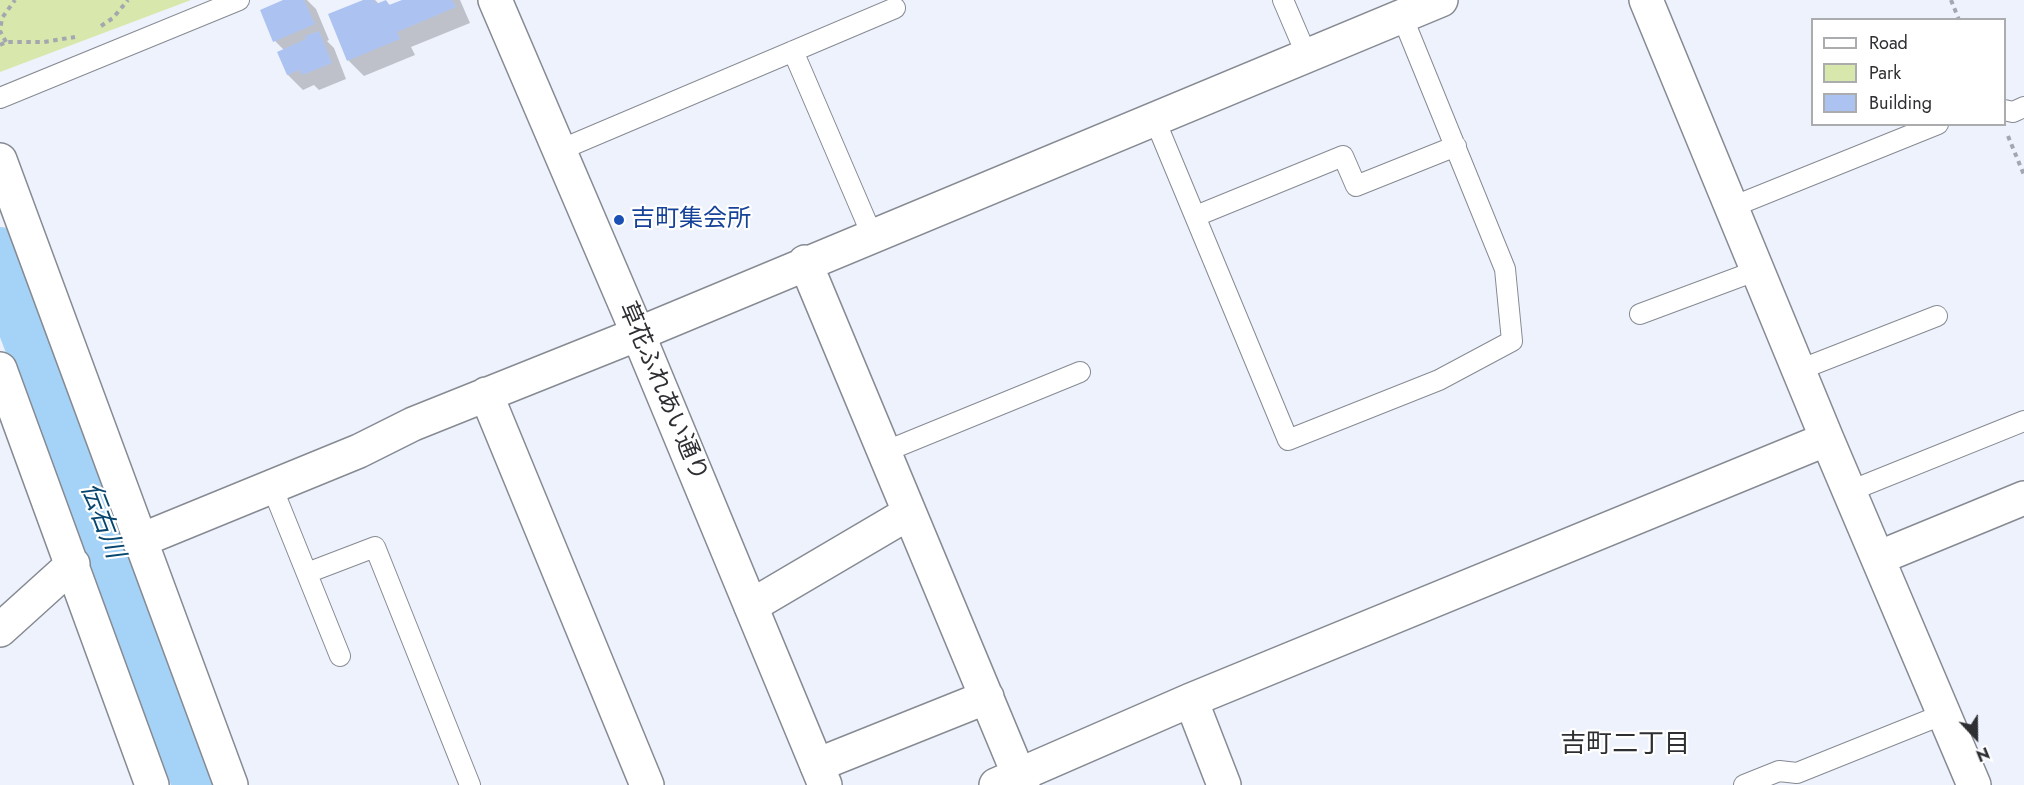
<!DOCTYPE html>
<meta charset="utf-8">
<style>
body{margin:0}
#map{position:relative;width:2024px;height:785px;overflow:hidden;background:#eef2fc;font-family:Jost,sans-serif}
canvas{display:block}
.legend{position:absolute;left:1811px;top:18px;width:195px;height:108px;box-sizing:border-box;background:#fff;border:2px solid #abacad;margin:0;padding:8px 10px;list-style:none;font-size:18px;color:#2e2f33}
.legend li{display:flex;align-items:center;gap:12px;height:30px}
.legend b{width:30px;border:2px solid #abacad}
.north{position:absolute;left:1946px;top:707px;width:60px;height:60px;-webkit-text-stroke:4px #fff;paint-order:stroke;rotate:158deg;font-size:16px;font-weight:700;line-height:24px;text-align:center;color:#2e2f33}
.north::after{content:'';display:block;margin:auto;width:21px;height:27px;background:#2e2f33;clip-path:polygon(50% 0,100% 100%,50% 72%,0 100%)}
</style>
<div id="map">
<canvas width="2024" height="785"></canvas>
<ul class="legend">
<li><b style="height:8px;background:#fff"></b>Road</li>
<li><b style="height:16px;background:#d8e7ab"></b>Park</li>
<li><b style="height:16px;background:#acc3f2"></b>Building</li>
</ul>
<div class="north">N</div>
</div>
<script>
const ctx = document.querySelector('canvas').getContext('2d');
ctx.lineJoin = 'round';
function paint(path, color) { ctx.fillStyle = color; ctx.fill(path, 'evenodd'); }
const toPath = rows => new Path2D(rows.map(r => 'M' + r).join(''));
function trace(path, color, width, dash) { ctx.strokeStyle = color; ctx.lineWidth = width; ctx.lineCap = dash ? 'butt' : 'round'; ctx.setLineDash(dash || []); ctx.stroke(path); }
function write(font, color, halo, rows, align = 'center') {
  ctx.font = font + ' Jost,"Noto Sans JP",sans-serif'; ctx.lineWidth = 4.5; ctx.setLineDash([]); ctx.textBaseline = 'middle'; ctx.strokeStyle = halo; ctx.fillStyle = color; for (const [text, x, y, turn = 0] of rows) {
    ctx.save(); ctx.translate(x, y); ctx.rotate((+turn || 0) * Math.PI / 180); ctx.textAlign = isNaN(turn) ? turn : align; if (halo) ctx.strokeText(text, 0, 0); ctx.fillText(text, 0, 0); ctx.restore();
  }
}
const green = toPath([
 [0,0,191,0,0,72]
]);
const shadow = toPath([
 [287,0,307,0,316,9,329,40,327,41,334,48,346,79,319,90,314,85,303,90,288,75,279,52,284,50,275,41],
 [367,0,375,0,379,4,386,1,391,6,406,0,460,0,470,23,411,47,415,55,364,76,349,61,330,15]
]);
const river = toPath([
 [0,256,202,785]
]);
const building = toPath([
 [283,0,304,0,315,24,273,42,260,10],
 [363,0,374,0,376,4,386,0,389,5,402,0,452,0,456,7,397,32,400,39,347,61,328,14],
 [319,31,332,63,302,75,300,70,287,75,277,52,306,39,305,36]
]);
const path = toPath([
 [1951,0,1959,20],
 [101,26,113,18,128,0],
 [6,42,0,31,2,18,15,0],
 [0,45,6,42,44,42,75,37],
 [2008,136,2024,175]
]);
const service = toPath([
 [1283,0,1307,56],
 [793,51,872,235],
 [0,98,239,0],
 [2004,110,2013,112,2024,107],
 [1155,120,1288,440,1439,380,1512,341,1505,269,1402,16],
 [560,150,895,8],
 [1732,207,1938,124],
 [1196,216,1343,156,1356,186,1456,146],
 [1640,314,1758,270],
 [1799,370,1937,316],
 [884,452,1080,372],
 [272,487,340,656],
 [1850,491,2024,421],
 [307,573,375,547,470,785],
 [1744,785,1779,771,1797,773,1944,714]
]);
const minor = toPath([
 [1646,0,1827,439,1974,785],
 [0,160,231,785],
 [805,262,1023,785],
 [0,369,152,785],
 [486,394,647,785],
 [139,541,359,451,413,424,638,334,1441,0],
 [1878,558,2024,498],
 [751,606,909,513],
 [0,630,73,564],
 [1191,700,1224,785],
 [817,765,987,697],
 [996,785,1191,700,1827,439]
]);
const tertiary = toPath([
 [495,0,638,334,825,785]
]);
const markers = [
 [619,220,6,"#1a4fb4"]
];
const transitNames = [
 ["吉町集会所",631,220]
];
const streetNames = [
 ["草花ふれあい通り",662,392,67]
];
const waterNames = [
 ["伝右川",101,521,69]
];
const neighbourhoodNames = [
 ["吉町二丁目",1625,746]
];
paint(green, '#d8e7ab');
paint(shadow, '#0003');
trace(river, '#a5d3f8', 58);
paint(building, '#acc3f2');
trace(service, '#868a92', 22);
trace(minor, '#868a92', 36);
trace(tertiary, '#868a92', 36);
trace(path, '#a4a7af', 4, [4.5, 4.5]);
trace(service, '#fff', 20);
trace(minor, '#fff', 33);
trace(tertiary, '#fff', 33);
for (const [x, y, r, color] of markers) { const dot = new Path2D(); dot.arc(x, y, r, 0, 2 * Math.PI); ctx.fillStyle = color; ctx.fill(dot); trace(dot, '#fff', 2); }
write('24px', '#164399', '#fff', transitNames, 'left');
write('24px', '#2e2f33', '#fff', streetNames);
write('italic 26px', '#07466e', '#fff', waterNames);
write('26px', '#2e2f33', '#fff', neighbourhoodNames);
</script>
